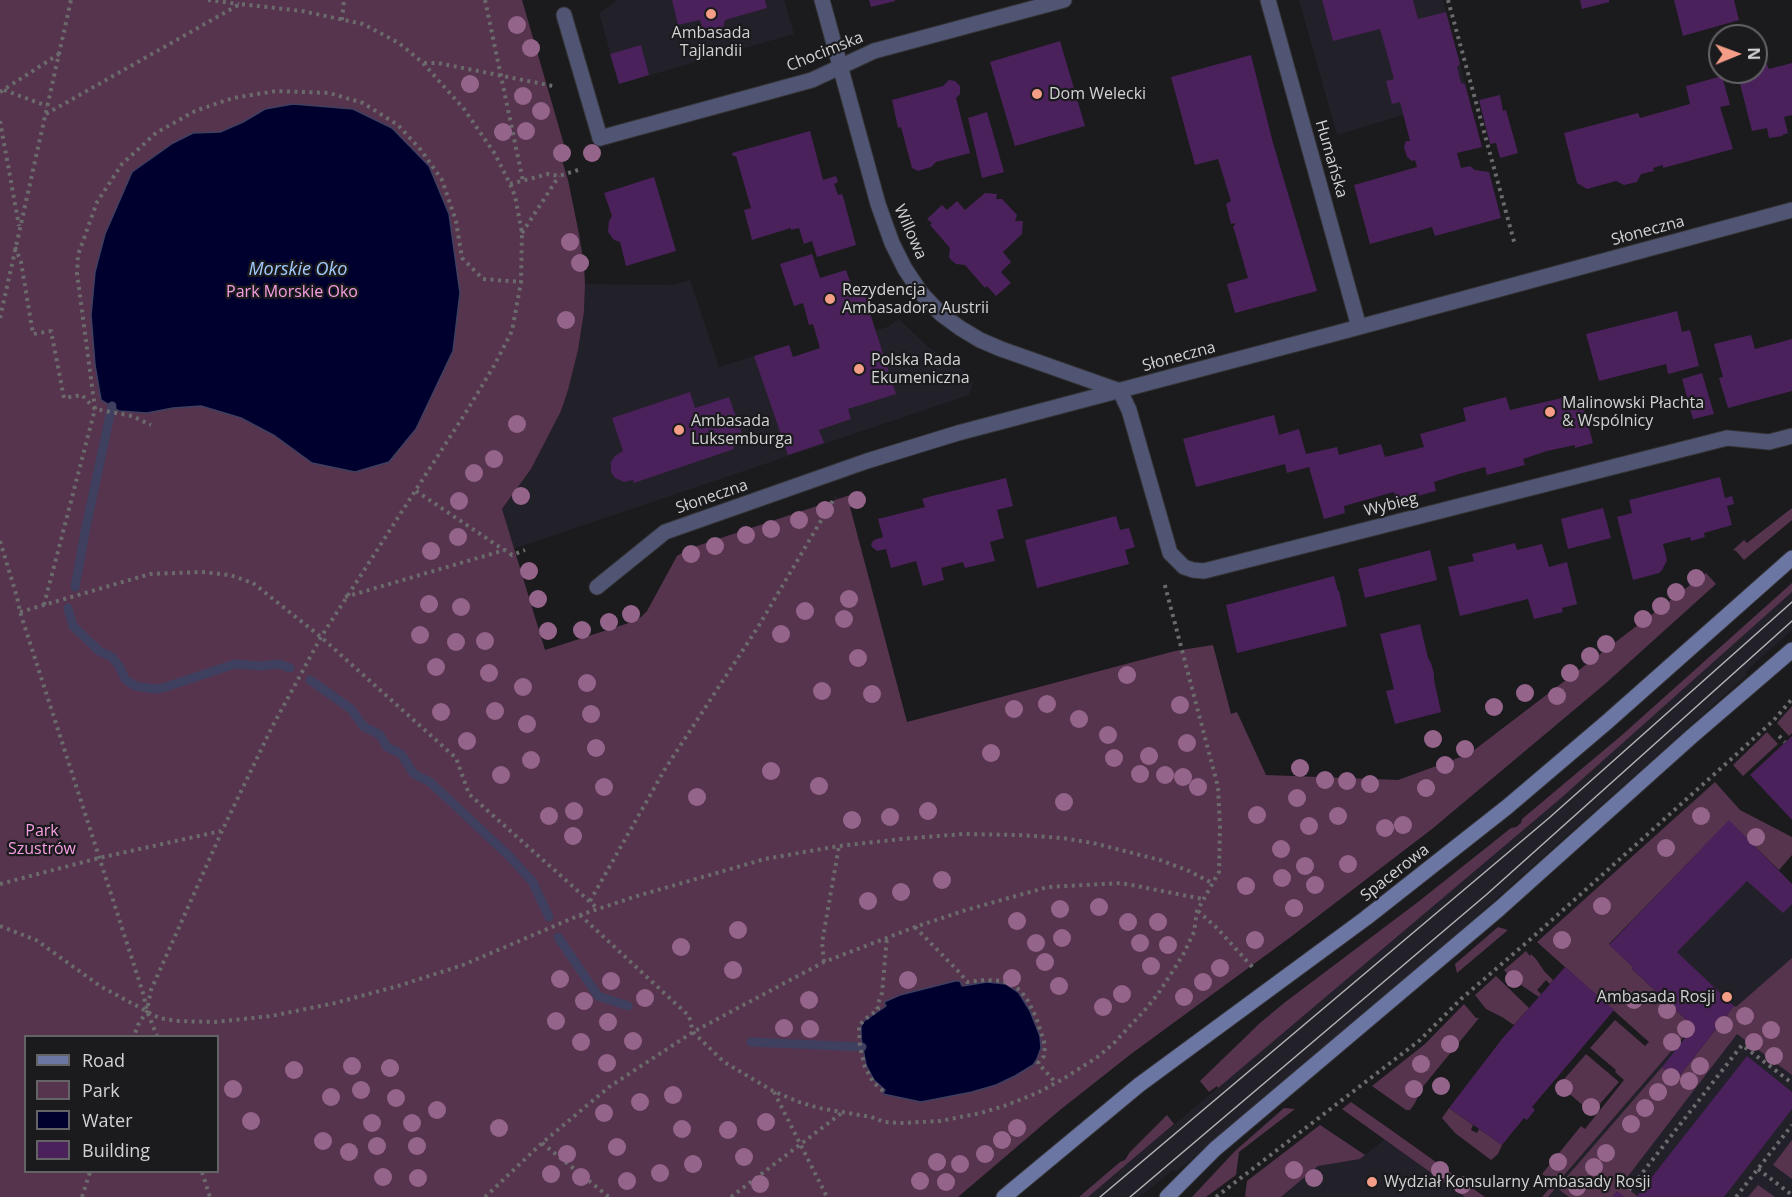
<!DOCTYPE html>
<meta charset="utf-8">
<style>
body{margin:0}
#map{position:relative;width:1792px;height:1197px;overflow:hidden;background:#1b1b1e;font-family:"Open Sans",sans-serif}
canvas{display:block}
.legend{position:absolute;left:24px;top:1035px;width:195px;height:138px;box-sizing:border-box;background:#1b1b1e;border:2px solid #646467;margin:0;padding:8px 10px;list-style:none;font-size:18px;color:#d2d1d4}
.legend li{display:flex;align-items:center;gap:12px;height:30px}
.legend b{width:30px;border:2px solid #646467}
.north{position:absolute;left:1708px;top:24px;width:60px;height:60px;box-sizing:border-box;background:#1b1b1e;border:2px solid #646467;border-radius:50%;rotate:89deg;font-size:16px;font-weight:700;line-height:24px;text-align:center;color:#d2d1d4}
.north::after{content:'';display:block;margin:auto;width:21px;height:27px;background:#f49e87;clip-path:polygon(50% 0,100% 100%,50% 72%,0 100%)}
</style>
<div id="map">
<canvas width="1792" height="1197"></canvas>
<ul class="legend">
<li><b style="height:8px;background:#6c76a3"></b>Road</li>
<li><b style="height:16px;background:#56344e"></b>Park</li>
<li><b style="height:16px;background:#00002e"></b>Water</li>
<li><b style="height:16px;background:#4a215a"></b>Building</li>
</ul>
<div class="north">N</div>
</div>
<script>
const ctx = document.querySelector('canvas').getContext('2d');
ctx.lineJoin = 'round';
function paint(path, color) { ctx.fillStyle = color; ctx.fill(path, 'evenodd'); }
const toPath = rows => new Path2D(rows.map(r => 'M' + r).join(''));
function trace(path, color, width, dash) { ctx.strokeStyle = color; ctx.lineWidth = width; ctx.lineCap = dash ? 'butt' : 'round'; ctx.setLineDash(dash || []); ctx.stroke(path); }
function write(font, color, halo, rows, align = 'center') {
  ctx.font = font + ' "Open Sans",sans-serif'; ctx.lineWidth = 4.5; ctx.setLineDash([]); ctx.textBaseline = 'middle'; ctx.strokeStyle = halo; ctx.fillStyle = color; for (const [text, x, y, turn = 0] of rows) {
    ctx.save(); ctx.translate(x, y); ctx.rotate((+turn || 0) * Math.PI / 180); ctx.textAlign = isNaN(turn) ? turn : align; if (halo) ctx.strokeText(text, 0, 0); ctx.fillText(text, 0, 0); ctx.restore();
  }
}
const built = toPath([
 [618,0,784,0,794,34,619,84,599,13],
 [1299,0,1443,0,1469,98,1403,115,1337,135],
 [690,280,719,367,789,345,793,357,887,327,899,319,928,347,967,373,973,383,969,395,513,549,502,509,531,469,561,411,568,390,578,350,584,312,585,284,673,285],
 [1792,592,1792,630,1745,672,1747,675,1477,916,1176,1172,1173,1170,1140,1197,1088,1197,1560,799],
 [1729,820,1792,884,1792,1197,1548,1197,1554,1190,1553,1188,1693,1026,1632,969,1633,967,1609,945],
 [1385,1139,1465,1197,1281,1197,1318,1166,1360,1159]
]);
const green = toPath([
 [0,0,522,0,567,155,561,157,568,180,579,234,584,265,585,284,584,312,578,350,568,390,561,411,531,469,502,509,545,650,632,622,641,617,647,611,677,556,688,549,862,491,865,502,850,507,907,722,1175,651,1213,645,1231,714,1237,712,1266,775,1398,780,1469,754,1706,573,1716,584,1605,684,1432,829,1292,936,1131,1054,1060,1110,958,1197,0,1197],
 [26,1036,218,1036,218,1172,26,1172],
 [1792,508,1792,520,1744,560,1736,551,1733,550,1744,540,1747,543],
 [1792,583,1792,592,1560,799,1218,1088,1217,1086,1209,1092,1200,1081,1260,1023,1284,1003,1418,902,1511,828,1516,827,1521,823,1522,819,1622,735],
 [1792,706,1792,733,1789,736,1777,723],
 [1767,732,1778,744,1743,776,1733,765],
 [1715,782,1740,810,1792,837,1792,855,1779,870,1729,821,1609,944,1633,967,1632,969,1693,1026,1553,1188,1554,1190,1548,1197,1542,1197,1554,1183,1542,1174,1581,1126,1585,1129,1624,1080,1615,1072,1616,1070,1590,1048,1615,1020,1645,1046,1649,1042,1537,942],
 [1498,927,1508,930,1457,973,1455,964],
 [1526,951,1530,956,1531,954,1536,959,1544,971,1553,980,1550,984,1546,980,1537,990,1541,994,1539,997,1512,979,1504,970],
 [1792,958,1792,1075,1737,1034,1622,1184,1638,1197,1569,1197,1557,1188,1662,1067,1677,1079,1734,1006,1736,1007],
 [1496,976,1529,1008,1514,1025,1502,1017,1486,1009,1475,995],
 [1464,1004,1476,1018,1479,1018,1421,1089,1415,1103,1410,1110,1406,1110,1372,1086,1425,1044],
 [1586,1054,1619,1082,1592,1113,1559,1085],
 [1351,1102,1391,1130,1485,1197,1465,1197,1342,1109],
 [1284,1108,1295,1109,1239,1152,1236,1175,1206,1197,1192,1197,1235,1151],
 [1449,1108,1473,1125,1471,1130,1477,1133,1479,1129,1502,1145,1498,1154,1491,1160,1455,1133,1442,1118],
 [1167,1115,1174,1124,1088,1197,1079,1197,1120,1162,1125,1160,1130,1152],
 [1320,1125,1365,1155,1360,1159,1318,1166,1281,1197,1245,1197,1247,1181],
 [1792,1140,1792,1179,1773,1165],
 [1758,1185,1775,1197,1748,1197]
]);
const water = toPath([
 [293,104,353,109,392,128,429,166,449,214,460,293,453,351,416,429,389,462,355,472,312,463,275,436,241,418,201,406,173,408,147,413,119,411,101,400,95,365,91,315,95,272,105,234,132,172,173,143,193,133,220,132,243,122,265,109,293,104],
 [955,981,960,981,962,986,987,982,1006,984,1019,993,1030,1011,1040,1036,1041,1048,1037,1059,1033,1065,1015,1076,996,1085,972,1092,921,1102,883,1094,885,1090,874,1080,866,1065,861,1038,861,1026,864,1021,886,1006,884,1002,900,995,955,981]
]);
const stream = toPath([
 [75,587,86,527,112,406],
 [68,608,73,626,99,651,112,657,119,666,125,679,135,686,154,689,163,688,235,664,261,666,279,664,290,668],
 [310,680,351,709,363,726,380,735,387,747,401,754,414,774,430,782,508,855,532,881,549,917],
 [558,937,598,996,628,1006],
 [751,1042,862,1047]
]);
const building = toPath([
 [672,0,765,0,767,8,725,20,723,28,709,32,702,27,700,20,678,25],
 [869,0,895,0,895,1,871,7],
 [1322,0,1413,0,1418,19,1446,12,1460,64,1457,67,1461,83,1465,84,1482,147,1457,153,1461,168,1470,166,1475,170,1489,172,1501,218,1435,236,1432,227,1370,244,1354,185,1417,167,1415,160,1412,161,1407,157,1404,147,1406,141,1410,141,1400,102,1392,104,1386,81,1394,79,1380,29,1333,41],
 [1580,0,1609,0,1609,2,1582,9],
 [1674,0,1734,0,1739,20,1683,36],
 [1060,41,1085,126,1015,146,990,62],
 [641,45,649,75,619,84,610,54],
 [1251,55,1273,143,1317,291,1235,313,1227,284,1248,278,1233,226,1235,225,1235,223,1231,224,1226,204,1231,201,1218,159,1195,165,1171,77],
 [1756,56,1765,61,1769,69,1792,63,1792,115,1784,117,1788,133,1782,135,1783,136,1769,138,1767,128,1752,131,1737,72,1756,72],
 [1722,76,1730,105,1720,107,1733,149,1663,168,1663,165,1653,168,1654,171,1641,174,1637,182,1624,185,1616,181,1587,189,1577,183,1564,133,1638,113,1640,118,1690,104,1686,86],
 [949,80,955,81,960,86,960,94,956,98,970,153,936,162,931,167,918,171,912,168,901,127,898,128,892,100,943,86],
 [1500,95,1503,111,1506,110,1518,153,1500,158,1496,143,1490,144,1479,100],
 [987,112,1004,172,982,178,968,118],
 [810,131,823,180,836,176,838,182,834,184,838,195,842,194,844,200,856,245,817,257,812,241,804,244,799,228,791,230,791,228,752,240,744,210,751,208,736,156,733,156,732,153],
 [654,177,676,251,626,266,620,242,614,240,608,232,609,221,612,216,604,193],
 [985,193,997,194,996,199,1002,199,1017,215,1015,221,1023,221,1022,234,1003,252,1011,262,1001,272,1011,283,996,296,987,286,985,288,965,265,956,264,951,260,949,257,950,248,930,225,932,223,927,219,942,205,947,210,957,201,965,210],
 [812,254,820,278,846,270,855,295,866,291,871,306,868,307,896,394,848,409,851,419,819,430,824,443,788,455,754,356,789,345,793,357,820,348,813,324,809,325,803,303,794,306,780,264],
 [1677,311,1682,332,1690,330,1699,366,1668,374,1666,364,1599,381,1586,334],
 [1751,335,1755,349,1792,339,1792,391,1728,408,1719,378,1723,377,1714,344],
 [1702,373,1714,414,1693,419,1682,379],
 [690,392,695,408,729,397,745,443,733,447,734,449,634,483,633,480,624,482,615,478,611,472,611,462,615,456,623,451,612,418],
 [1506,397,1510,410,1562,398,1565,411,1583,406,1593,443,1575,448,1575,445,1547,451,1523,459,1525,465,1487,475,1485,467,1459,474,1434,482,1436,491,1396,502,1394,492,1344,506,1345,513,1324,519,1309,467,1287,473,1285,464,1196,487,1183,439,1274,415,1279,435,1299,429,1306,454,1337,447,1339,455,1381,444,1385,457,1424,447,1420,434,1466,421,1463,408],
 [1720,477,1725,498,1732,496,1734,504,1727,506,1732,525,1704,533,1705,537,1691,541,1690,537,1663,544,1667,560,1662,570,1659,573,1633,580,1617,517,1632,513,1629,500],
 [1006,478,1013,506,997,510,1004,538,990,542,995,561,965,568,963,562,941,568,944,580,923,586,916,561,891,568,886,549,877,551,872,547,871,544,874,540,883,537,878,519,925,507,922,499,928,497],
 [1603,508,1611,538,1568,549,1561,519],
 [1116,516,1120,530,1129,528,1135,547,1125,550,1129,564,1037,588,1025,540],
 [1515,543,1517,550,1542,544,1549,567,1567,562,1577,604,1562,608,1563,612,1534,619,1528,599,1460,616,1448,567,1474,561,1472,554],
 [1430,550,1437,580,1365,598,1358,569],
 [1334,576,1338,591,1339,591,1347,626,1237,653,1226,605],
 [1420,624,1428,658,1431,663,1434,674,1434,680,1441,712,1395,724,1386,691,1394,689,1380,634],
 [1792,736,1792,820,1750,775],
 [1729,820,1792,884,1792,904,1783,913,1747,881,1677,952,1734,1006,1677,1079,1662,1067,1694,1027,1632,969,1633,967,1609,945],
 [1565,967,1614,1010,1532,1107,1535,1110,1527,1120,1524,1118,1502,1145,1449,1108,1502,1039],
 [1747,1056,1792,1092,1792,1109,1724,1197,1639,1197,1637,1196],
 [1617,1191,1625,1197,1612,1197]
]);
const path = toPath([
 [208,0,239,4],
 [485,0,523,181],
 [1448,0,1515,245],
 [342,20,344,0],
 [424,63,438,63,553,86],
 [4,90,47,106],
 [0,92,59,54],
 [46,114,240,4,302,11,363,24,399,43,423,63,464,109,495,154,510,184,515,196,522,233,521,282,512,331,495,364,468,409,321,637,271,729,222,831,151,990,147,1011,138,1025,134,1036],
 [0,121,19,226],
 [510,184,548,174,559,176,578,170],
 [522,233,559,176],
 [15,247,21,262,33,334,51,331,64,398,82,395,95,409,132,416,151,425],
 [0,318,71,0],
 [416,491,504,550],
 [0,541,17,597,20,612,143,993,147,1011,157,1036],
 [345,597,505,550,512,555,525,550],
 [44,605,95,409,77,273,78,255,97,202,122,164,156,133,195,111,233,98,276,91,329,93,363,103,398,125,421,150,442,180,456,221,462,258,483,279,521,282],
 [20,612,150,574,202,572,230,575,253,583,321,637,456,758,469,794,598,909],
 [1779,736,1785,742],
 [0,884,99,858,221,831],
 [590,901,665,769,758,627,835,497],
 [1198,911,1216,927,1255,970],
 [580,915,689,1016,693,1032,724,1062,773,1091,799,1102,819,1108,871,1117,884,1122,901,1123,940,1121,981,1113,1007,1105,1037,1093,1063,1079,1099,1056,1115,1042,1144,1011,1158,994,1183,955,1194,932,1197,911,1219,872,1220,827,1218,787,1164,582],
 [0,926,36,940,100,986,159,1018,176,1021,215,1022,271,1016,335,1003,398,986,463,965,580,915,637,896,765,859,839,846,901,839,963,834,1018,835,1062,838,1093,843,1160,860,1189,871,1212,883],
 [915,927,960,973,967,982,985,980,1003,981,1020,990,1028,1001,1036,1017,1045,1045,1044,1056,1038,1063,1056,1083],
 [824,962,822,943,839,846],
 [883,1091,873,1082,865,1067,860,1047,859,1032,859,1026,863,1021,878,1009,877,1006,882,993,887,937],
 [774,1092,827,1197],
 [542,1143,609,1197],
 [1758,1169,1792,1195],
 [202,1172,210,1197],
 [1629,1190,1742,1045,1792,1083],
 [82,1197,90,1172],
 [485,1197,542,1143,609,1087,693,1032,824,962,915,927,966,910,1048,887,1121,883,1203,899],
 [731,1197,843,1112],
 [1216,1197,1420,1040,1461,999,1533,937,1729,761,1774,720,1792,699],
 [1736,1197,1792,1125]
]);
const lane = toPath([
 [564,15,600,138]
]);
const street = toPath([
 [822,0,878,204,892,243,905,269,921,293,941,314,960,328,980,340,1001,349,1120,391,1129,410,1170,553,1184,567,1193,570,1204,571,1727,438,1769,442,1792,436],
 [1268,0,1359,327],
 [600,138,812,80,874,51,1064,0],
 [597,587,665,532,867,461,958,433,1337,333,1792,210]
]);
const secondary = toPath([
 [1004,1197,1139,1085,1366,918,1507,807,1607,722,1792,558],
 [1167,1197,1215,1149,1499,909,1691,737,1792,650]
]);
const tram = toPath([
 [1100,1197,1549,818,1792,602],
 [1130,1197,1486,895,1792,621]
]);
const trees = [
 [517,25],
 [531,48],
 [470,84],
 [523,96],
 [541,111],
 [526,131],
 [503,132],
 [562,153],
 [592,153],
 [570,242],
 [580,263],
 [566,320],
 [517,424],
 [494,459],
 [474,473],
 [521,496],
 [857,500],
 [459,501],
 [825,510],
 [799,520],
 [771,529],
 [746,535],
 [458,537],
 [715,546],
 [431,551],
 [691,554],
 [529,571],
 [1696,578],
 [1676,592],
 [538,599],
 [849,599],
 [429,604],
 [1661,606],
 [461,607],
 [805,611],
 [631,614],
 [844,619],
 [1643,619],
 [609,622],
 [582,630],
 [548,631],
 [781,634],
 [420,635],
 [485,641],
 [456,642],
 [1606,644],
 [1590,656],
 [858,658],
 [436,667],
 [489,673],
 [1570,673],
 [1127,675],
 [587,683],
 [523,687],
 [822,691],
 [1525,693],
 [872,694],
 [1557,696],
 [1047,704],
 [1180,705],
 [1494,707],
 [1014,709],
 [495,711],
 [441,712],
 [591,714],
 [1079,719],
 [527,724],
 [1108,735],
 [1433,739],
 [467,741],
 [1187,743],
 [596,748],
 [1465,749],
 [991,753],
 [1149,756],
 [1114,758],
 [531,760],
 [1445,765],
 [1300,768],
 [771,771],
 [1140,774],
 [501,775],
 [1165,775],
 [1183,777],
 [1325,780],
 [1347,781],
 [1370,784],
 [819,786],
 [604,787],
 [1198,787],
 [1426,788],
 [697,797],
 [1297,798],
 [1064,802],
 [574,811],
 [928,811],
 [1257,815],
 [549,816],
 [1338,816],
 [1701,816],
 [890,817],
 [852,820],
 [1403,825],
 [1309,826],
 [1385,828],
 [573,836],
 [1756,837],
 [1666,848],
 [1281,849],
 [1348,864],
 [1305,866],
 [1282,878],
 [942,880],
 [1315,885],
 [1246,886],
 [901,892],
 [868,901],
 [1602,906],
 [1099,907],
 [1294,908],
 [1060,909],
 [1017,921],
 [1128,922],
 [1158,922],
 [738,930],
 [1062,938],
 [1255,940],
 [1562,940],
 [1036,943],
 [1140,943],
 [1168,945],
 [681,947],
 [1045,962],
 [1151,966],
 [1220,968],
 [733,970],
 [1012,978],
 [560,979],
 [1514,979],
 [908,980],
 [611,981],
 [1203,982],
 [1059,986],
 [1122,994],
 [1184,997],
 [645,998],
 [809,1000],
 [1634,1000],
 [584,1001],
 [1103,1007],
 [1667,1010],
 [1745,1016],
 [556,1021],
 [608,1022],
 [1724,1025],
 [784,1028],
 [810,1029],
 [1686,1029],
 [1771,1030],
 [633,1041],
 [581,1042],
 [1672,1042],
 [1754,1042],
 [1450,1044],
 [1774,1056],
 [607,1063],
 [1421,1064],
 [352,1066],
 [1700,1066],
 [390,1068],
 [294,1070],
 [1671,1077],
 [1689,1081],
 [1441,1086],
 [1564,1088],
 [233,1089],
 [1414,1089],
 [361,1090],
 [1658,1092],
 [673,1095],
 [331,1097],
 [396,1098],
 [640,1102],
 [1591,1107],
 [1645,1108],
 [437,1110],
 [604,1113],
 [251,1121],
 [766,1122],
 [372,1123],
 [412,1123],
 [1631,1124],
 [499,1128],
 [1017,1128],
 [682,1129],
 [728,1130],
 [1002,1140],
 [323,1141],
 [377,1146],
 [417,1146],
 [617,1147],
 [349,1152],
 [1606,1153],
 [567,1154],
 [985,1154],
 [744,1157],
 [937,1162],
 [1558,1162],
 [693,1164],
 [960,1164],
 [1594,1167],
 [1294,1170],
 [1440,1170],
 [660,1173],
 [551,1174],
 [383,1177],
 [581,1177],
 [418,1178],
 [1314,1178],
 [627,1181],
 [920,1181],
 [946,1182],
 [760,1184],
 [1462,1185],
 [1577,1187]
];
const markers = [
 [711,14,6,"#f49e87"],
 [1037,94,6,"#f49e87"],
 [830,299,6,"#f49e87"],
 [859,369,6,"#f49e87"],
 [1550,412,6,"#f49e87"],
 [679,430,6,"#f49e87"],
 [1727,997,6,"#f49e87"],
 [1372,1182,6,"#f49e87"]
];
const poiNames = [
 ["Ambasada",711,33,"center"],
 ["Tajlandii",711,51,"center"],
 ["Dom Welecki",1049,94],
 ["Rezydencja",842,290],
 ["Ambasadora Austrii",842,308],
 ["Polska Rada",871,360],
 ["Ekumeniczna",871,378],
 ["Malinowski Płachta",1562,403],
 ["& Wspólnicy",1562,421],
 ["Ambasada",691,421],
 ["Luksemburga",691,439],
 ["Ambasada Rosji",1715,997,"right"],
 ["Wydział Konsularny Ambasady Rosji",1384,1182]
];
const streetNames = [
 ["Chocimska",825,52,-22],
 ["Humańska",1331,159,74],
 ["Słoneczna",1648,231,-15],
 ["Willowa",910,232,66],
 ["Słoneczna",1179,357,-15],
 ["Słoneczna",712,497,-19],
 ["Wybieg",1391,505,-14],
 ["Spacerowa",1395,873,-38]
];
const parkNames = [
 ["Park Morskie Oko",292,292],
 ["Park",42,831],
 ["Szustrów",42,849]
];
const waterNames = [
 ["Morskie Oko",298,270]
];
paint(built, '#222029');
paint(green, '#56344e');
paint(water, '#00002e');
trace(water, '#3f3f60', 1.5);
trace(stream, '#3f3f60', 9);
paint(building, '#4a215a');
trace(lane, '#353437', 17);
trace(street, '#353437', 17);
trace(secondary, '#353437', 17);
trace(path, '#6b6a6d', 4, [3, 4.5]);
trace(lane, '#4f5572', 15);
trace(street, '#4f5572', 15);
trace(secondary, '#6c76a3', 15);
trace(tram, '#b2b1b4', 1.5);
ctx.fillStyle = '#95648b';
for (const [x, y] of trees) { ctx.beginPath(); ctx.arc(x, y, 9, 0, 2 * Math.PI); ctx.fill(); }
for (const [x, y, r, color] of markers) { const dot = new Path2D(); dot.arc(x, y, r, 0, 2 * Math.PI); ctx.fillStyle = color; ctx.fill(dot); trace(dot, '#1b1b1e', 2); }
write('16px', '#d2d1d4', '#1b1b1e', poiNames, 'left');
write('16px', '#d2d1d4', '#1b1b1e', streetNames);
write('16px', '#f89fe4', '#1b1b1e', parkNames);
write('italic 18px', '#a3cafc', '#1b1b1e', waterNames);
</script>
